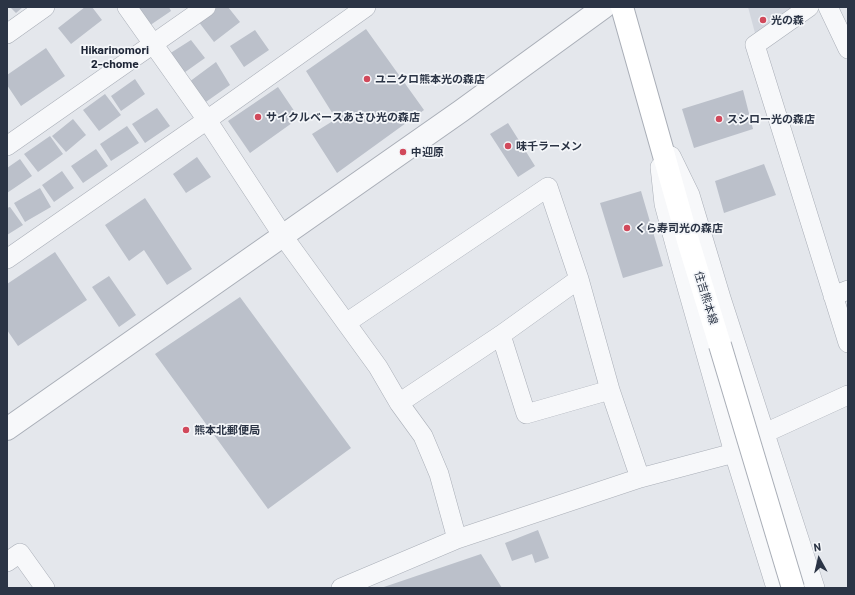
<!DOCTYPE html>
<meta charset="utf-8">
<style>
body{margin:0}
#map{position:relative;width:855px;height:595px;overflow:hidden;background:#e4e7ec;font-family:Barlow,sans-serif}
canvas{display:block}
.frame{position:absolute;inset:0;border:8px solid #2b3445;pointer-events:none}
.north{position:absolute;left:799px;top:539px;width:40px;height:40px;-webkit-text-stroke:3px #f4f6f9;paint-order:stroke;rotate:352deg;font-size:11px;font-weight:700;line-height:16px;text-align:center;color:#2b3445}
.north::after{content:'';display:block;margin:auto;width:14px;height:18px;background:#2b3445;clip-path:polygon(50% 0,100% 100%,50% 72%,0 100%)}
</style>
<div id="map">
<canvas width="855" height="595"></canvas>
<div class="frame"></div>
<div class="north">N</div>
</div>
<script>
const ctx = document.querySelector('canvas').getContext('2d');
ctx.lineJoin = 'round';
function paint(path, color) { ctx.fillStyle = color; ctx.fill(path, 'evenodd'); }
const toPath = rows => new Path2D(rows.map(r => 'M' + r).join(''));
function trace(path, color, width, dash) { ctx.strokeStyle = color; ctx.lineWidth = width; ctx.lineCap = dash ? 'butt' : 'round'; ctx.setLineDash(dash || []); ctx.stroke(path); }
function write(font, color, halo, rows, align = 'center') {
  ctx.font = font + ' Barlow,"Noto Sans JP",sans-serif'; ctx.lineWidth = 3.5; ctx.setLineDash([]); ctx.textBaseline = 'middle'; ctx.strokeStyle = halo; ctx.fillStyle = color; for (const [text, x, y, turn = 0] of rows) {
    ctx.save(); ctx.translate(x, y); ctx.rotate((+turn || 0) * Math.PI / 180); ctx.textAlign = isNaN(turn) ? turn : align; if (halo) ctx.strokeText(text, 0, 0); ctx.fillText(text, 0, 0); ctx.restore();
  }
}
const built = toPath([
 [748,7,793,7,755,33]
]);
const building = toPath([
 [10,7,23,7,16,13],
 [85,7,92,7,102,20,71,44,58,28],
 [140,7,169,7,171,11,146,28,136,10],
 [216,7,228,7,240,22,214,42,198,21],
 [366,29,424,110,337,173,312,134,336,119,306,71],
 [255,30,269,50,244,67,230,46],
 [191,40,205,58,181,75,169,54],
 [46,48,65,76,21,106,7,85,7,75],
 [216,62,230,85,203,104,189,82],
 [135,79,145,94,121,111,111,96],
 [278,87,299,118,250,153,228,121],
 [743,90,753,129,694,148,682,109],
 [105,94,121,115,99,131,83,110],
 [157,108,170,126,145,143,132,124],
 [73,119,86,135,66,152,52,136],
 [508,123,535,166,518,177,490,134],
 [127,126,139,143,111,161,100,144],
 [50,136,63,154,38,172,24,154],
 [96,149,108,166,83,183,71,166],
 [197,157,211,177,186,193,173,174],
 [20,159,32,176,7,193,7,168],
 [764,164,776,195,724,213,715,181],
 [62,171,74,188,54,202,42,185],
 [40,188,51,207,25,222,14,203],
 [641,191,663,266,623,278,600,203],
 [145,198,192,269,167,285,144,250,129,261,105,225],
 [10,207,23,225,7,235,7,208],
 [55,252,87,300,18,346,7,330,7,284],
 [109,276,136,315,119,327,92,287],
 [240,297,351,448,268,509,155,354],
 [538,530,549,558,535,563,532,554,512,561,505,543],
 [481,554,502,588,381,588]
]);
const minor = toPath([
 [127,7,207,120,283,236,378,367,399,403,423,436,439,474,457,539],
 [809,7,755,45,848,343],
 [828,7,848,49],
 [7,34,45,7],
 [7,146,206,7],
 [671,156,690,195,721,298,815,588],
 [660,167,664,204,680,263,734,453,776,588],
 [7,259,207,120,366,7],
 [833,296,848,290],
 [346,323,548,187,579,279,610,390,640,478],
 [501,335,526,414,610,390],
 [399,403,501,335,579,279],
 [7,562,20,553,45,588],
 [341,588,457,539,640,478,734,453,765,433,848,395]
]);
const tertiary = toPath([
 [7,429,461,111,604,7]
]);
const secondary = toPath([
 [622,7,689,244,720,345]
]);
const secondaryBridge = toPath([
 [720,345,793,588]
]);
const markers = [
 [763,20,4,"#d1495b"],
 [367,79,4,"#d1495b"],
 [258,117,4,"#d1495b"],
 [719,119,4,"#d1495b"],
 [508,146,4,"#d1495b"],
 [403,152,4,"#d1495b"],
 [627,228,4,"#d1495b"],
 [186,430,4,"#d1495b"]
];
const poiNames = [
 ["光の森",771,20],
 ["ユニクロ熊本光の森店",375,79],
 ["サイクルベースあさひ光の森店",266,117],
 ["スシロー光の森店",727,119],
 ["味千ラーメン",516,146],
 ["中迎原",411,152],
 ["くら寿司光の森店",635,228],
 ["熊本北郵便局",194,430]
];
const streetNames = [
 ["住吉熊本線",706,298,73]
];
const neighbourhoodNames = [
 ["Hikarinomori",115,50],
 ["2-chome",115,64]
];
paint(built, '#d2d6de');
paint(building, '#bbc0ca');
trace(minor, '#a9aeb7', 20);
trace(tertiary, '#a9aeb7', 24);
trace(secondary, '#a9aeb7', 24);
trace(minor, '#f7f8fa', 19);
trace(tertiary, '#f7f8fa', 22);
trace(secondary, '#fff', 22);
trace(secondaryBridge, '#a9aeb7', 24, []);
trace(secondaryBridge, '#fff', 22);
for (const [x, y, r, color] of markers) { const dot = new Path2D(); dot.arc(x, y, r, 0, 2 * Math.PI); ctx.fillStyle = color; ctx.fill(dot); trace(dot, '#f4f6f9', 1.5); }
write('bold 11px', '#2b3445', '#f4f6f9', poiNames, 'left');
write('11px', '#2b3445', '#f4f6f9', streetNames);
write('bold 12px', '#1d2536', '#f4f6f9', neighbourhoodNames);
</script>
